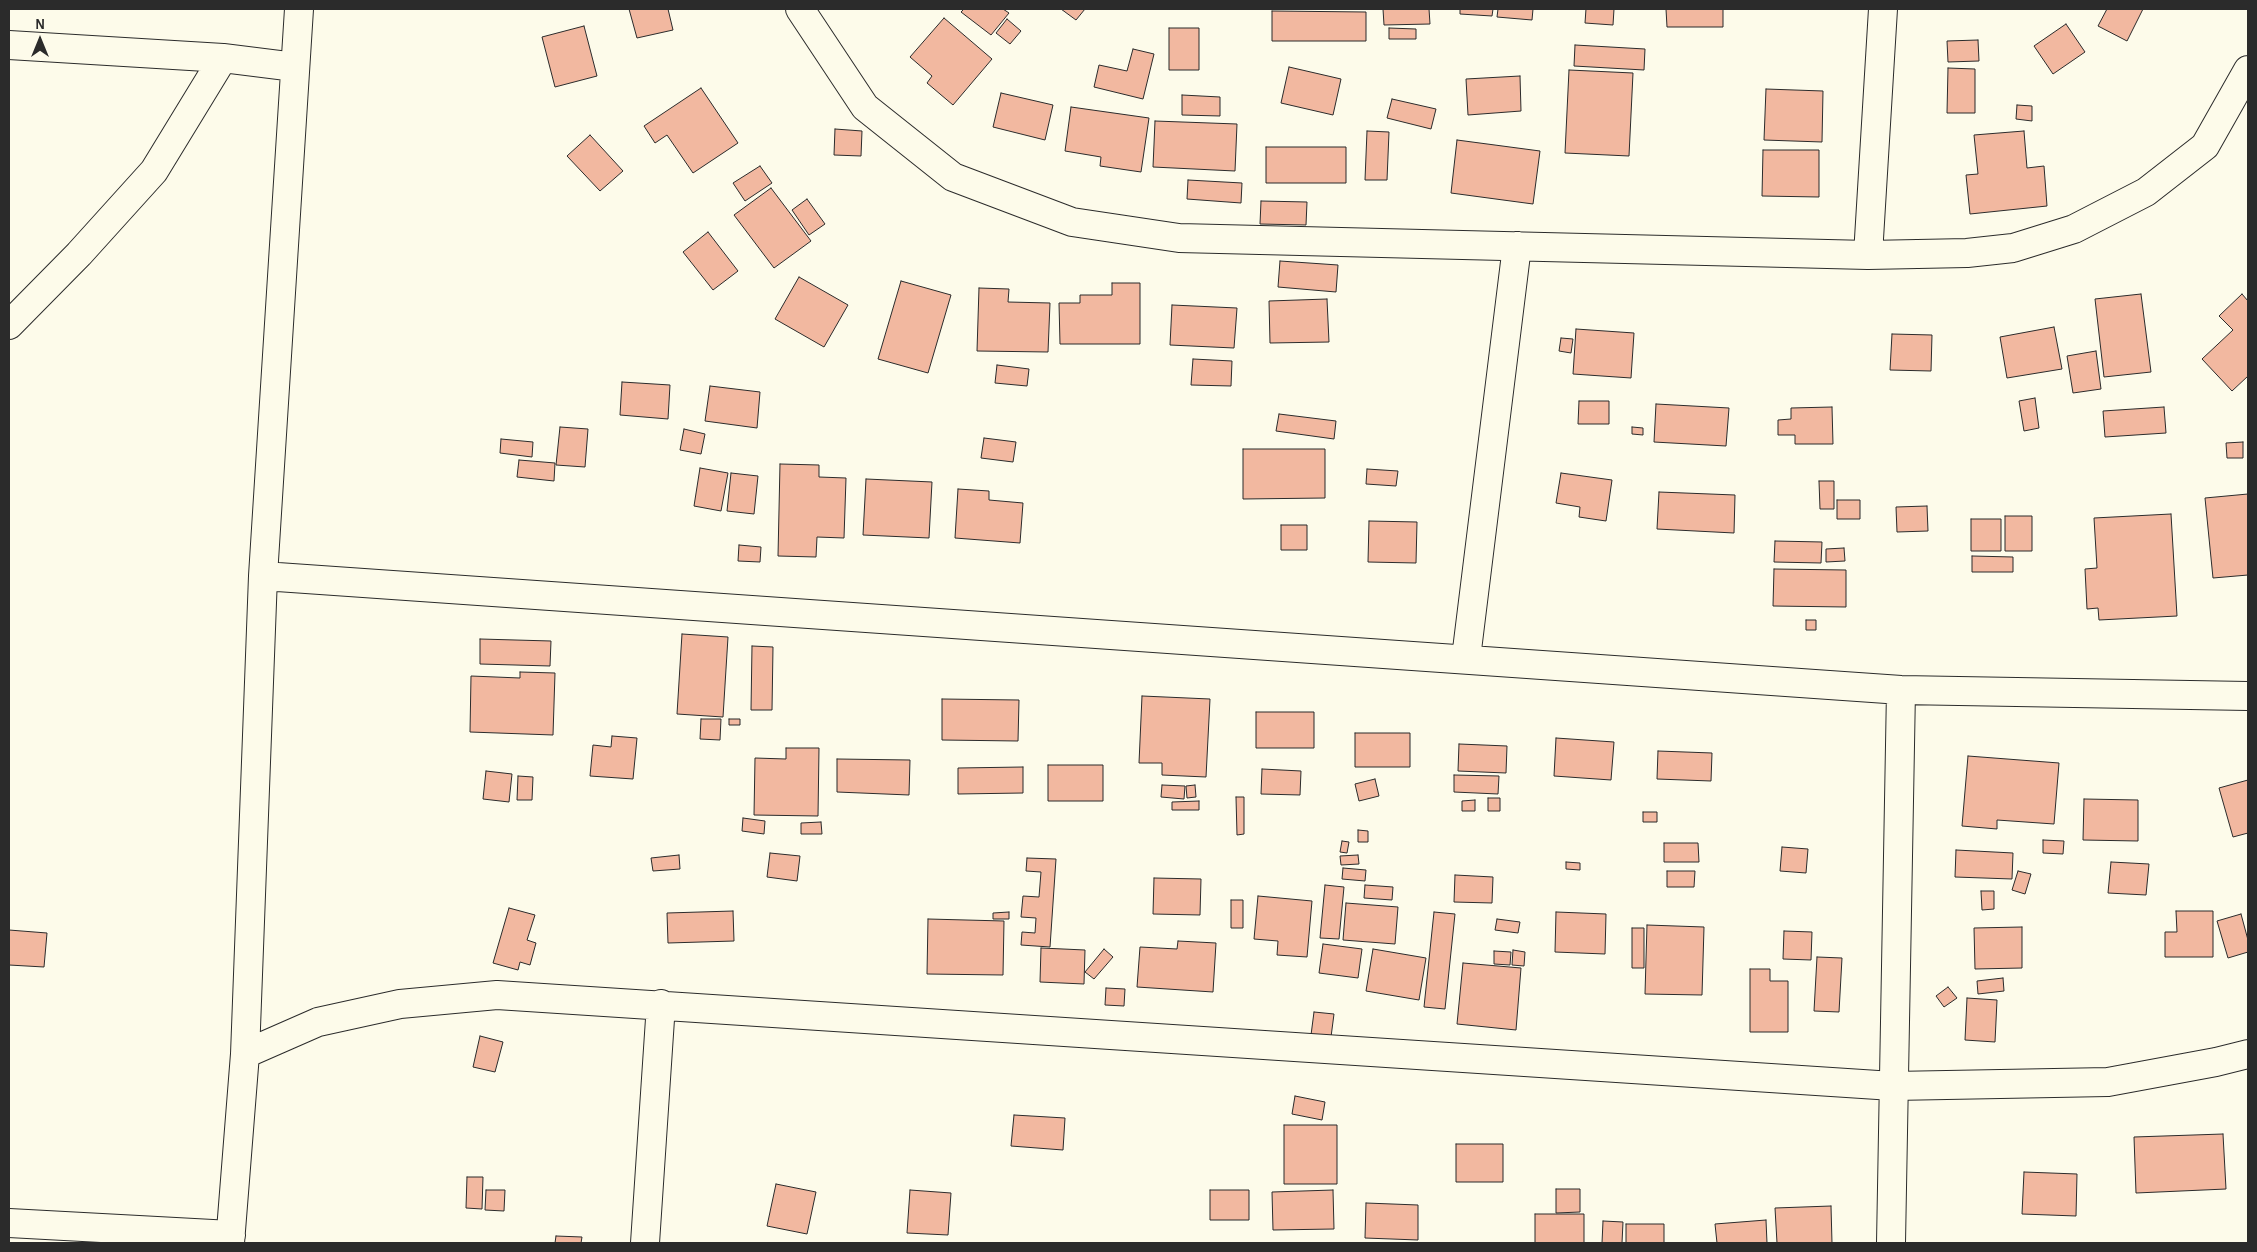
<!DOCTYPE html>
<style>
body{margin:0}
#map{position:relative;width:2257px;height:1252px;overflow:hidden;background:#fdfbea;font-family:"Alegreya Sans",sans-serif}
canvas{display:block}
.frame{position:absolute;inset:0;border:10px solid #2b2b2b;pointer-events:none}
.north{position:absolute;left:15px;top:15px;width:50px;height:50px;-webkit-text-stroke:4px #fdfbea;paint-order:stroke;rotate:0deg;font-size:14px;font-weight:700;line-height:20px;text-align:center;color:#2b2b2b}
.north::after{content:'';display:block;margin:auto;width:18px;height:22px;background:#2b2b2b;clip-path:polygon(50% 0,100% 100%,50% 72%,0 100%)}
</style>
<div id="map">
<canvas width="2257" height="1252"></canvas>
<div class="frame"></div>
<div class="north">N</div>
</div>
<script>
const ctx = document.querySelector('canvas').getContext('2d');
ctx.lineJoin = 'round';
function paint(path, color) { ctx.fillStyle = color; ctx.fill(path, 'evenodd'); }
const toPath = rows => new Path2D(rows.map(r => 'M' + r).join(''));
function trace(path, color, width, dash) { ctx.strokeStyle = color; ctx.lineWidth = width; ctx.lineCap = dash ? 'butt' : 'round'; ctx.setLineDash(dash || []); ctx.stroke(path); }
const building = toPath([
 [629,9,668,9,673,30,637,38,629,9],
 [964,9,1003,9,1009,13,991,35,961,12,964,9],
 [1061,9,1085,9,1076,20,1061,9],
 [1383,9,1429,9,1430,24,1384,25,1383,9],
 [1460,9,1493,9,1492,16,1460,14,1460,9],
 [1498,9,1533,9,1532,20,1497,17,1498,9],
 [1586,9,1614,9,1613,25,1585,23,1586,9],
 [1666,9,1723,9,1723,27,1667,27,1666,9],
 [2107,9,2143,9,2127,41,2098,26,2107,9],
 [1272,11,1366,12,1366,41,1272,41,1272,11],
 [944,18,992,59,953,105,927,83,932,76,910,57,944,18],
 [1007,19,1021,31,1010,44,996,33,1007,19],
 [2066,24,2085,52,2053,74,2034,46,2066,24],
 [584,26,597,76,555,87,542,37,584,26],
 [1169,28,1199,28,1199,70,1169,70,1169,28],
 [1389,28,1416,29,1416,39,1389,39,1389,28],
 [1978,40,1979,61,1948,62,1947,41,1978,40],
 [1575,45,1645,49,1644,70,1574,66,1575,45],
 [1133,49,1154,54,1143,99,1094,87,1099,65,1127,71,1133,49],
 [1289,67,1341,79,1333,115,1281,103,1289,67],
 [1948,68,1975,69,1975,113,1947,113,1948,68],
 [1569,70,1633,73,1629,156,1565,153,1569,70],
 [1520,76,1521,111,1468,115,1466,79,1520,76],
 [701,88,738,143,693,173,667,135,655,143,644,126,701,88],
 [1766,89,1823,91,1822,142,1764,140,1766,89],
 [1001,93,1053,105,1045,140,993,127,1001,93],
 [1182,95,1220,97,1220,116,1182,115,1182,95],
 [1392,99,1436,109,1431,129,1387,118,1392,99],
 [2017,105,2032,106,2032,121,2016,119,2017,105],
 [1071,107,1149,118,1141,172,1100,166,1101,157,1065,151,1071,107],
 [1155,121,1237,124,1235,171,1153,167,1155,121],
 [835,129,862,131,861,156,834,155,835,129],
 [1367,131,1389,132,1387,180,1365,180,1367,131],
 [2024,131,2027,168,2044,166,2047,206,1970,214,1966,175,1978,174,1974,135,2024,131],
 [590,135,623,171,600,191,567,156,590,135],
 [1457,140,1540,151,1533,204,1451,193,1457,140],
 [1266,147,1346,147,1346,183,1266,183,1266,147],
 [1763,150,1819,150,1819,197,1762,196,1763,150],
 [760,166,772,183,745,201,733,183,760,166],
 [1188,180,1242,183,1241,203,1187,199,1188,180],
 [771,188,811,241,774,268,734,215,771,188],
 [807,199,825,224,809,235,792,210,807,199],
 [1261,201,1307,202,1306,225,1260,224,1261,201],
 [708,232,738,271,713,290,683,252,708,232],
 [1280,261,1338,265,1336,292,1278,287,1280,261],
 [799,277,848,305,824,347,775,319,799,277],
 [901,281,951,295,928,373,878,359,901,281],
 [1112,283,1140,283,1140,344,1060,344,1059,303,1080,303,1080,295,1112,295,1112,283],
 [979,288,1009,289,1008,302,1050,303,1048,352,977,351,979,288],
 [2141,294,2151,372,2104,377,2095,299,2141,294],
 [2242,294,2248,301,2248,376,2232,391,2202,359,2233,330,2219,316,2242,294],
 [1327,299,1329,342,1270,343,1269,301,1327,299],
 [1172,305,1237,308,1234,348,1170,345,1172,305],
 [2054,327,2062,369,2007,378,2000,337,2054,327],
 [1576,329,1634,333,1631,378,1573,374,1576,329],
 [1892,334,1932,335,1931,371,1890,370,1892,334],
 [1561,338,1573,339,1571,353,1559,351,1561,338],
 [2096,351,2101,389,2073,393,2067,356,2096,351],
 [1193,359,1232,361,1231,386,1191,385,1193,359],
 [997,365,1029,369,1027,386,995,383,997,365],
 [622,382,670,385,668,419,620,415,622,382],
 [710,386,760,392,757,428,705,421,710,386],
 [2035,398,2039,428,2024,431,2019,401,2035,398],
 [1579,401,1609,401,1609,424,1578,424,1579,401],
 [1656,404,1729,408,1726,446,1654,442,1656,404],
 [1832,407,1833,444,1795,444,1795,435,1778,435,1778,420,1791,419,1791,408,1832,407],
 [2164,407,2166,433,2105,437,2103,411,2164,407],
 [1279,414,1336,421,1334,439,1276,431,1279,414],
 [560,427,588,429,585,467,556,465,560,427],
 [1632,427,1643,428,1643,435,1632,434,1632,427],
 [684,429,705,434,701,454,680,450,684,429],
 [984,438,1016,442,1013,462,981,458,984,438],
 [501,439,533,442,532,457,500,453,501,439],
 [2243,442,2243,458,2227,458,2226,443,2243,442],
 [1243,449,1325,449,1325,498,1243,499,1243,449],
 [519,460,555,463,554,481,517,477,519,460],
 [780,464,819,465,819,477,846,478,844,538,817,537,816,557,778,556,780,464],
 [700,468,728,473,721,511,694,506,700,468],
 [1367,469,1398,471,1396,486,1366,484,1367,469],
 [731,473,758,476,754,514,727,511,731,473],
 [1561,473,1612,480,1606,521,1579,517,1580,507,1556,503,1561,473],
 [866,479,932,482,929,538,863,535,866,479],
 [1819,481,1834,481,1834,509,1820,509,1819,481],
 [958,489,989,491,989,500,1023,503,1020,543,955,538,958,489],
 [1659,492,1735,495,1734,533,1657,529,1659,492],
 [2248,494,2248,575,2213,578,2205,498,2248,494],
 [1837,500,1860,500,1860,519,1837,519,1837,500],
 [1927,506,1928,531,1897,532,1896,507,1927,506],
 [2171,514,2177,616,2099,620,2098,608,2087,609,2085,569,2097,568,2094,518,2171,514],
 [2005,516,2032,516,2032,551,2005,551,2005,516],
 [1971,519,2001,519,2001,551,1971,551,1971,519],
 [1369,521,1417,522,1416,563,1368,562,1369,521],
 [1281,525,1307,525,1307,550,1281,550,1281,525],
 [1775,541,1822,542,1821,563,1774,562,1775,541],
 [739,545,761,547,760,562,738,561,739,545],
 [1844,548,1845,561,1826,562,1826,549,1844,548],
 [1972,556,2013,557,2013,572,1972,572,1972,556],
 [1774,569,1846,570,1846,607,1773,606,1774,569],
 [1806,620,1816,620,1816,630,1806,630,1806,620],
 [682,634,728,637,723,717,677,714,682,634],
 [480,639,551,641,550,666,480,664,480,639],
 [752,646,773,647,772,710,751,710,752,646],
 [520,672,555,673,553,735,470,732,471,676,520,678,520,672],
 [1142,696,1210,699,1206,777,1162,775,1162,763,1139,763,1142,696],
 [942,699,1019,700,1018,741,942,740,942,699],
 [1256,712,1314,712,1314,748,1256,748,1256,712],
 [701,719,721,719,720,740,700,739,701,719],
 [729,719,740,719,740,725,729,725,729,719],
 [1355,733,1410,733,1410,767,1355,767,1355,733],
 [612,736,637,738,633,779,590,776,593,745,611,747,612,736],
 [1556,738,1614,742,1611,780,1554,776,1556,738],
 [1459,744,1507,746,1506,773,1458,771,1459,744],
 [786,748,819,748,818,816,754,815,755,758,786,759,786,748],
 [1658,751,1712,753,1711,781,1657,779,1658,751],
 [1968,756,2059,763,2054,824,1997,820,1997,829,1962,826,1968,756],
 [837,759,910,760,909,795,837,792,837,759],
 [1048,765,1103,765,1103,801,1048,801,1048,765],
 [1023,767,1023,793,958,794,958,768,1023,767],
 [1262,769,1301,771,1300,795,1261,794,1262,769],
 [486,771,512,774,509,802,483,799,486,771],
 [1454,775,1499,776,1498,794,1454,792,1454,775],
 [518,776,533,777,532,800,517,800,518,776],
 [1375,779,1379,796,1359,801,1355,784,1375,779],
 [2248,780,2248,833,2233,837,2219,788,2248,780],
 [1162,785,1185,786,1184,799,1161,797,1162,785],
 [1195,785,1196,797,1187,798,1186,786,1195,785],
 [1236,797,1244,797,1244,834,1237,835,1236,797],
 [1488,798,1500,798,1500,811,1488,811,1488,798],
 [2084,799,2138,800,2138,841,2083,840,2084,799],
 [1475,800,1475,811,1462,811,1462,801,1475,800],
 [1199,801,1199,810,1172,810,1172,802,1199,801],
 [1643,812,1657,812,1657,822,1643,822,1643,812],
 [743,818,765,821,764,834,742,831,743,818],
 [821,822,822,834,801,834,801,823,821,822],
 [1358,830,1368,831,1368,842,1358,842,1358,830],
 [2043,840,2064,841,2063,854,2043,853,2043,840],
 [1342,841,1349,842,1347,853,1340,852,1342,841],
 [1664,843,1698,843,1699,862,1664,862,1664,843],
 [1782,847,1808,849,1806,873,1780,871,1782,847],
 [1956,850,2013,853,2012,879,1955,877,1956,850],
 [770,853,800,856,797,881,767,877,770,853],
 [679,855,680,869,653,871,651,858,679,855],
 [1358,855,1359,864,1341,865,1340,856,1358,855],
 [1027,858,1056,859,1050,947,1021,945,1022,932,1035,933,1036,918,1021,917,1023,896,1039,897,1041,872,1026,871,1027,858],
 [1566,862,1580,863,1580,870,1566,869,1566,862],
 [2111,862,2149,864,2146,895,2108,893,2111,862],
 [1343,868,1366,870,1365,881,1342,879,1343,868],
 [1667,871,1695,871,1694,887,1667,887,1667,871],
 [2018,871,2031,874,2025,894,2012,890,2018,871],
 [1455,875,1493,877,1492,903,1454,902,1455,875],
 [1154,878,1201,879,1200,915,1153,914,1154,878],
 [1325,885,1344,887,1339,939,1320,938,1325,885],
 [1365,885,1393,887,1392,900,1364,898,1365,885],
 [1981,891,1994,891,1994,909,1982,910,1981,891],
 [1258,896,1312,901,1307,957,1277,955,1278,941,1254,939,1258,896],
 [1231,900,1243,900,1243,928,1231,928,1231,900],
 [1346,903,1398,907,1395,944,1343,940,1346,903],
 [509,908,535,915,527,940,536,943,530,965,520,962,518,970,493,963,509,908],
 [733,911,734,941,668,943,667,913,733,911],
 [2176,911,2213,911,2213,957,2165,957,2165,932,2177,932,2176,911],
 [1009,912,1009,919,993,919,993,913,1009,912],
 [1434,912,1455,914,1445,1009,1424,1007,1434,912],
 [1556,912,1606,914,1605,954,1555,952,1556,912],
 [2241,914,2248,940,2248,952,2228,958,2217,921,2241,914],
 [928,919,1004,921,1003,975,927,974,928,919],
 [1497,919,1520,922,1518,933,1495,930,1497,919],
 [1647,925,1704,927,1702,995,1645,994,1647,925],
 [2022,927,2022,968,1975,969,1974,928,2022,927],
 [1632,928,1644,928,1644,968,1632,968,1632,928],
 [9,930,47,933,44,967,9,965,9,930],
 [1784,931,1812,932,1811,960,1783,959,1784,931],
 [1178,941,1216,943,1213,992,1137,987,1140,947,1177,949,1178,941],
 [1323,944,1362,949,1358,978,1319,973,1323,944],
 [1041,948,1085,950,1084,984,1040,982,1041,948],
 [1104,949,1113,957,1094,979,1085,972,1104,949],
 [1373,949,1426,958,1419,1000,1366,991,1373,949],
 [1513,950,1525,952,1524,966,1512,965,1513,950],
 [1494,951,1511,952,1510,965,1494,964,1494,951],
 [1817,957,1842,958,1839,1012,1814,1011,1817,957],
 [1463,963,1521,968,1516,1030,1457,1024,1463,963],
 [1750,969,1770,969,1770,981,1788,981,1788,1032,1750,1032,1750,969],
 [2003,978,2004,991,1978,994,1977,981,2003,978],
 [1948,987,1957,998,1944,1007,1936,996,1948,987],
 [1106,988,1125,989,1124,1006,1105,1005,1106,988],
 [1967,998,1997,1000,1995,1042,1965,1040,1967,998],
 [1314,1012,1334,1014,1331,1037,1311,1035,1314,1012],
 [480,1036,503,1042,495,1072,473,1067,480,1036],
 [1295,1096,1325,1102,1322,1120,1292,1114,1295,1096],
 [1014,1115,1065,1118,1063,1150,1011,1146,1014,1115],
 [1284,1125,1337,1125,1337,1184,1284,1184,1284,1125],
 [2223,1134,2226,1189,2136,1193,2134,1137,2223,1134],
 [1456,1144,1503,1144,1503,1182,1456,1182,1456,1144],
 [2024,1172,2077,1174,2076,1216,2022,1214,2024,1172],
 [467,1177,483,1177,482,1209,466,1208,467,1177],
 [776,1184,816,1192,807,1234,767,1226,776,1184],
 [1556,1189,1580,1189,1580,1212,1556,1213,1556,1189],
 [486,1190,505,1190,504,1211,485,1210,486,1190],
 [910,1190,951,1193,948,1235,907,1233,910,1190],
 [1210,1190,1249,1190,1249,1220,1210,1220,1210,1190],
 [1333,1190,1334,1229,1273,1230,1272,1192,1333,1190],
 [1366,1203,1418,1205,1418,1240,1365,1238,1366,1203],
 [1831,1206,1832,1243,1777,1243,1775,1208,1831,1206],
 [1535,1214,1584,1214,1584,1243,1535,1243,1535,1214],
 [1766,1220,1767,1243,1717,1243,1715,1224,1766,1220],
 [1603,1221,1623,1222,1622,1243,1602,1243,1603,1221],
 [1626,1224,1664,1224,1664,1243,1626,1243,1626,1224],
 [556,1236,582,1237,581,1243,555,1243,556,1236]
]);
const street = toPath([
 [800,9,865,107,953,177,1072,222,1179,238,1868,255,1967,253,2013,248,2074,229,2146,192,2205,146,2248,70],
 [9,45,223,58,295,67],
 [1868,255,1883,9],
 [9,325,79,254,154,171,223,58],
 [263,576,1901,690,2248,696],
 [1466,658,1517,246],
 [245,1054,318,1022,400,1004,497,995,1893,1086,2108,1082,2216,1062,2248,1054],
 [9,1223,231,1235],
 [230,1243,245,1054,263,576,299,9],
 [645,1243,661,1004],
 [1891,1243,1901,690]
]);
paint(building, '#f2b8a0');
trace(building, '#2b2b2b', 1);
trace(street, '#2b2b2b', 30);
trace(street, '#fdfbea', 28);
</script>
